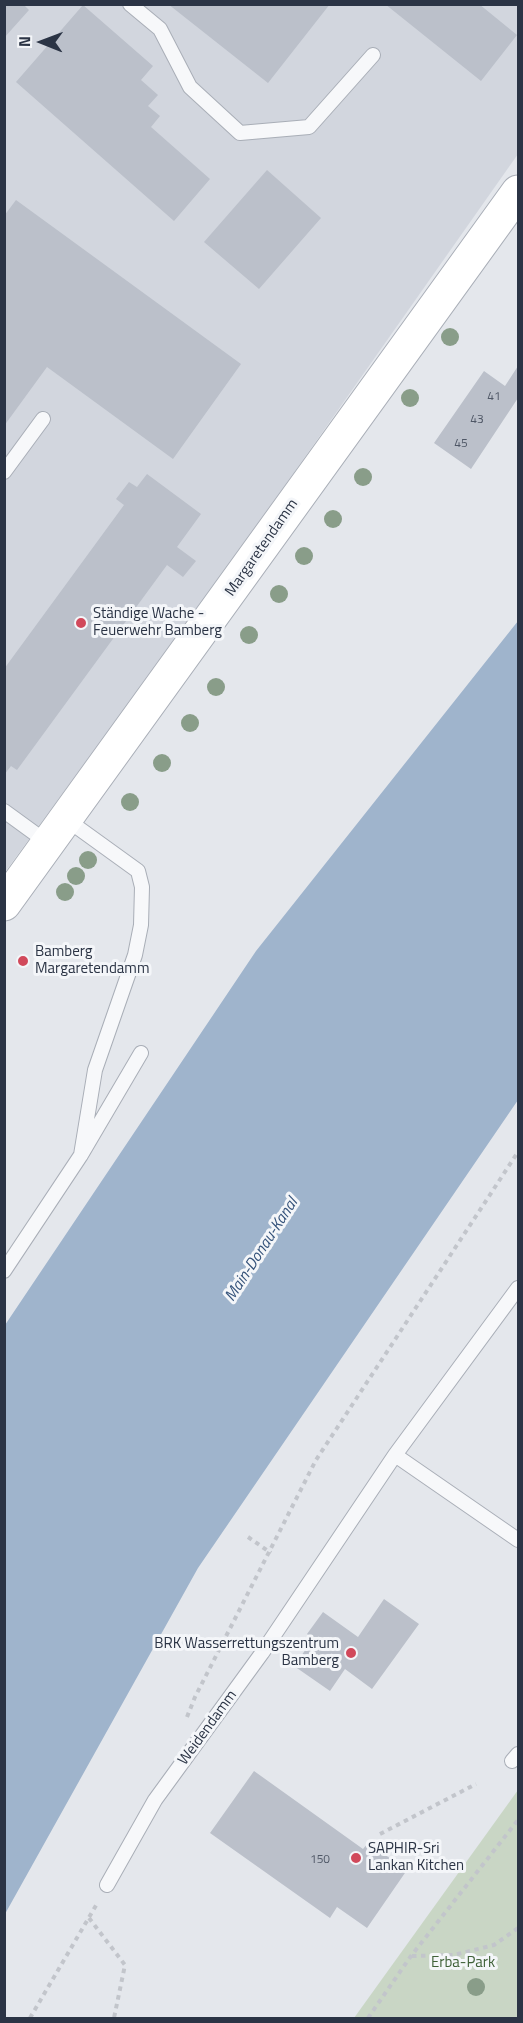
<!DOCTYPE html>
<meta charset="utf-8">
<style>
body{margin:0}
#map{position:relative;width:523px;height:2023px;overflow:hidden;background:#e4e7ec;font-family:"Titillium Web",sans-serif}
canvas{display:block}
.frame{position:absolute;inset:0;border:6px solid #2b3445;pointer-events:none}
.north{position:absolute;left:12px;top:12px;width:60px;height:60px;-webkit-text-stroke:4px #f4f6f9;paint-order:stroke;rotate:271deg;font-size:16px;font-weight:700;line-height:24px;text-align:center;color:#2b3445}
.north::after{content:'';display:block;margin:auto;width:21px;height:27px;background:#2b3445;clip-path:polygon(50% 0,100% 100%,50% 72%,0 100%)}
</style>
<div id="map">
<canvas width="523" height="2023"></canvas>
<div class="frame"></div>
<div class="north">N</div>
</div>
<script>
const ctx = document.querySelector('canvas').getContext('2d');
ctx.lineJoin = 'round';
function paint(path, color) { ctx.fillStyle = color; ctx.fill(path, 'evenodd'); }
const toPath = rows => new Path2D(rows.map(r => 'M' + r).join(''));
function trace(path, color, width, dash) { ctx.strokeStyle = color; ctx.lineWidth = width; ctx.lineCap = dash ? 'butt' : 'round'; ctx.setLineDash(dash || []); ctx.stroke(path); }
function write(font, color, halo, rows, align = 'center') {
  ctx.font = font + ' "Titillium Web",sans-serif'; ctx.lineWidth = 6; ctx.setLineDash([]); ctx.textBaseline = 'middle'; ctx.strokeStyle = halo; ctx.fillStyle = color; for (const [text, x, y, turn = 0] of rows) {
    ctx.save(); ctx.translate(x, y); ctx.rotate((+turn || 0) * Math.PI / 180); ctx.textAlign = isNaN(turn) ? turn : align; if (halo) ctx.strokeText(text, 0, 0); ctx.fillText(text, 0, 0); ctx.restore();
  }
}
const built = toPath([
 [5,5,518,5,518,154,215,585,5,872]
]);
const green = toPath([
 [518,1790,518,2018,354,2018]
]);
const water = toPath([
 [518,621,518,1100,198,1568,5,1914,5,1325,256,951]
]);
const building = toPath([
 [4,4,23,4,29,10,4,38],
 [168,4,330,4,268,83],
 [385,4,479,4,517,35,481,81],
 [83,5,153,66,141,80,158,95,148,106,160,116,151,127,210,179,174,221,16,82],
 [267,170,321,218,259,289,204,242],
 [16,200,241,364,173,459,47,367,4,426,4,216],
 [518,366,518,398,471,469,434,443,484,371,505,386],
 [147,474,201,514,177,547,196,561,183,577,167,565,17,770,11,766,4,775,4,669,124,505,116,499,129,482,137,487],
 [384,1599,419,1624,372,1689,345,1669,330,1691,294,1666,313,1639,307,1634,323,1612,358,1637],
 [254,1771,363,1849,368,1843,407,1870,367,1928,337,1907,330,1918,210,1833]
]);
const path = toPath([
 [248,1537,271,1553],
 [187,1717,195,1697,316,1460,518,1152],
 [380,1834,476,1784],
 [89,1918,125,1965,114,2018],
 [412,1956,454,1955,494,1945,518,1928],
 [30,2018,98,1902],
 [368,2018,411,1956,518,1820]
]);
const lane = toPath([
 [130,4,160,29,190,87,240,133,309,127,373,55],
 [4,472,43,419],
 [4,811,48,843],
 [66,819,138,871,142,887,141,925,135,955,95,1070,81,1155],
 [4,1271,81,1155,141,1053],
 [395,1455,518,1540],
 [512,1761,518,1754],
 [107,1885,155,1800,262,1653,395,1455,518,1288]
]);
const secondary = toPath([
 [4,904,518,192]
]);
const trees = [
 [450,337],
 [410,398],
 [363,477],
 [333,519],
 [304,556],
 [279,594],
 [249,635],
 [216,687],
 [190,723],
 [162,763],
 [130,802],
 [88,860],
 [76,876],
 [65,892],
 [476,1987]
];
const markers = [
 [81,623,6,"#d1495b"],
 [23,961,6,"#d1495b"],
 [351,1653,6,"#d1495b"],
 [356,1858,6,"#d1495b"]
];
const numberNames = [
 ["41",494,397],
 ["43",477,420],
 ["45",461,444],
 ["150",320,1860]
];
const streetNames = [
 ["Margaretendamm",262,548,-55],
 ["Weidendamm",208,1728,-54]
];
const poiNames = [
 ["Ständige Wache -",93,614],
 ["Feuerwehr Bamberg",93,631],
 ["Bamberg",35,952],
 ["Margaretendamm",35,969],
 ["BRK Wasserrettungszentrum",339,1644,"right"],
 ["Bamberg",339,1661,"right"],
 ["SAPHIR-Sri",368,1849],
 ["Lankan Kitchen",368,1866]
];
const parkNames = [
 ["Erba-Park",463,1963]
];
const waterNames = [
 ["Main-Donau-Kanal",262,1250,-57]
];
paint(built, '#d2d6de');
paint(green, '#c9d6c5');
paint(water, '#9fb4cc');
paint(building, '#bbc0ca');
trace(lane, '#a9aeb7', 16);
trace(secondary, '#a9aeb7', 35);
trace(path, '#c2c5cb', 4, [4.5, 4.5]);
trace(lane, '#f7f8fa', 14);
trace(secondary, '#fff', 33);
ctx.fillStyle = '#899d89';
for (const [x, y] of trees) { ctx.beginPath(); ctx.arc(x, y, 9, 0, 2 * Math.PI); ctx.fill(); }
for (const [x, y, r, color] of markers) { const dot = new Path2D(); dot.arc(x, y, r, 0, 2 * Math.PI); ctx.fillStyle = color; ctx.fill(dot); trace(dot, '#f4f6f9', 2); }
write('12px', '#4f5766', null, numberNames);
write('15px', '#2b3445', '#f4f6f9', streetNames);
write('15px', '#2b3445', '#f4f6f9', poiNames, 'left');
write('15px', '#3f6138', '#f4f6f9', parkNames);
write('italic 16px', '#34527a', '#f4f6f9', waterNames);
</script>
